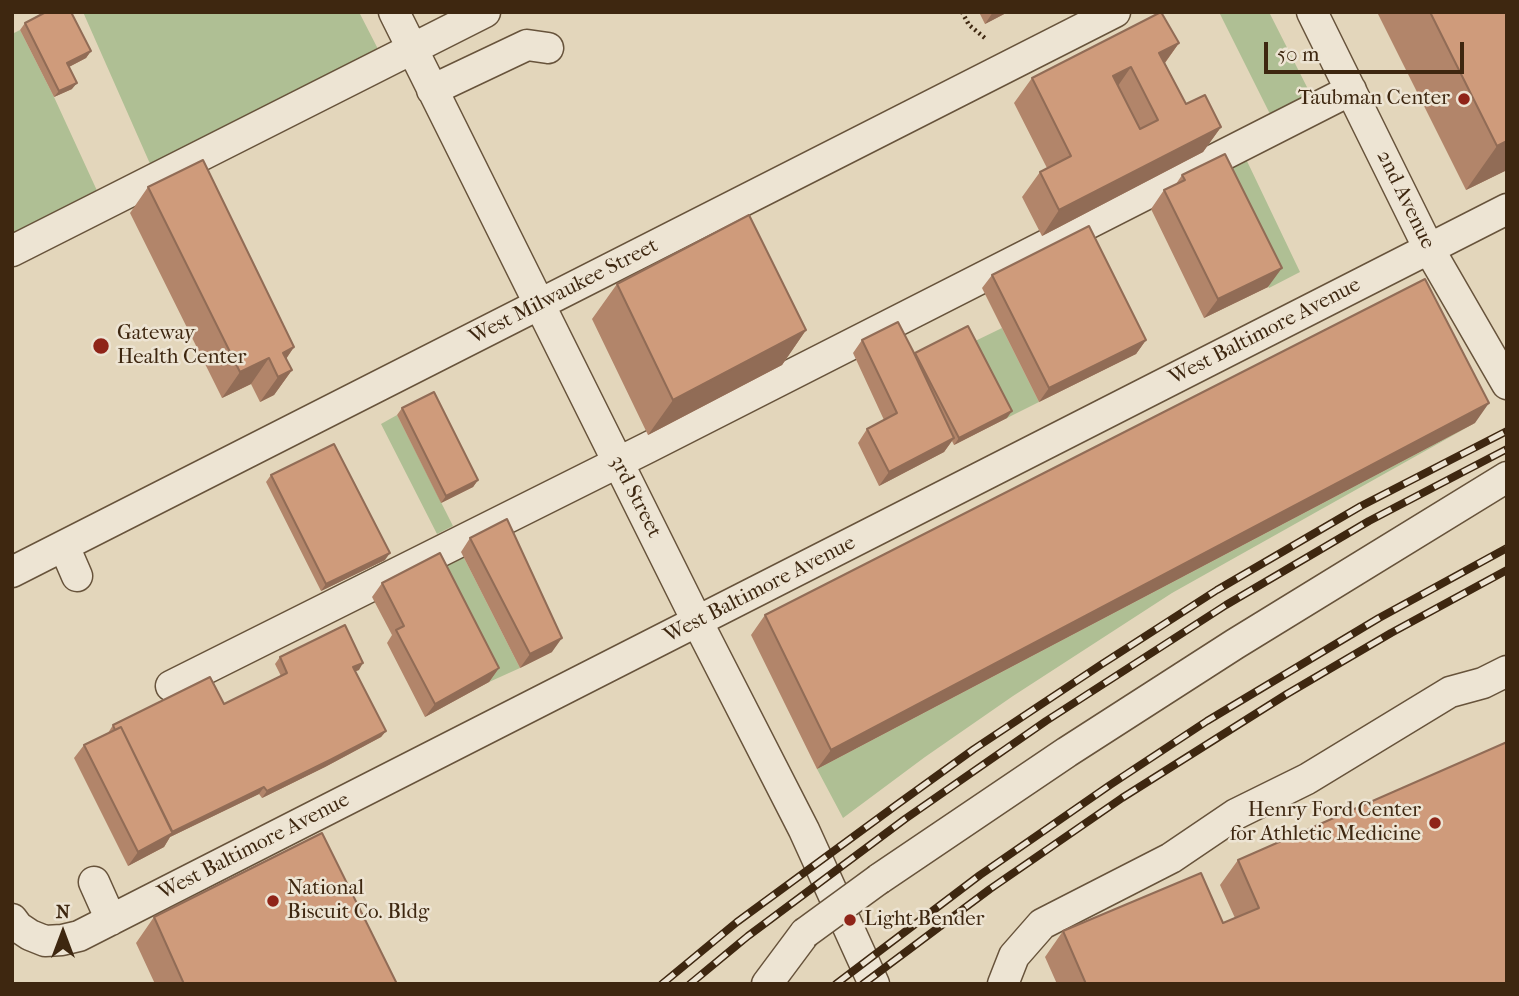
<!DOCTYPE html>
<style>
body{margin:0}
#map{position:relative;width:1519px;height:996px;overflow:hidden;background:#e3d6bb;font-family:"IM FELL French Canon",serif}
canvas{display:block}
.frame{position:absolute;inset:0;border:14px solid #3e2710;pointer-events:none}
.north{position:absolute;left:28px;top:898px;width:70px;height:70px;-webkit-text-stroke:5px #ede4d3;paint-order:stroke;rotate:0deg;font-size:19px;font-weight:700;line-height:28px;text-align:center;color:#3e2710}
.north::after{content:'';display:block;margin:auto;width:24px;height:32px;background:#3e2710;clip-path:polygon(50% 0,100% 100%,50% 72%,0 100%)}
.scale{position:absolute;left:1264px;top:42px;width:200px;height:32px;box-sizing:border-box;border:4px solid #3e2710;border-top:0;padding-left:9px;font-size:21px;line-height:24px;white-space:nowrap;color:#3e2710;-webkit-text-stroke:5px #ede4d3;paint-order:stroke}
</style>
<div id="map">
<canvas width="1519" height="996"></canvas>
<div class="frame"></div>
<div class="north">N</div>
<div class="scale">50 m</div>
</div>
<script>
const ctx = document.querySelector('canvas').getContext('2d');
ctx.lineJoin = 'round';
function paint(path, color) { ctx.fillStyle = color; ctx.fill(path, 'evenodd'); }
const toPath = rows => new Path2D(rows.map(r => 'M' + r).join(''));
function trace(path, color, width, dash) { ctx.strokeStyle = color; ctx.lineWidth = width; ctx.lineCap = dash ? 'butt' : 'round'; ctx.setLineDash(dash || []); ctx.stroke(path); }
function write(font, color, halo, rows, align = 'center') {
  ctx.font = font + ' "IM FELL French Canon",serif'; ctx.lineWidth = 5; ctx.setLineDash([]); ctx.textBaseline = 'middle'; ctx.strokeStyle = halo; ctx.fillStyle = color; for (const [text, x, y, turn = 0] of rows) {
    ctx.save(); ctx.translate(x, y); ctx.rotate((+turn || 0) * Math.PI / 180); ctx.textAlign = isNaN(turn) ? turn : align; if (halo) ctx.strokeText(text, 0, 0); ctx.fillText(text, 0, 0); ctx.restore();
  }
}
const green = toPath([
 [83,12,359,12,379,51,151,166],
 [1219,12,1269,12,1312,97,1272,118],
 [20,30,54,97,99,195,12,236,12,34],
 [1246,159,1300,272,1269,288,1215,174],
 [1002,328,1039,402,1007,418,969,344],
 [397,415,453,526,437,534,381,424],
 [1475,423,1172,593,1013,696,925,757,843,818,817,769],
 [461,552,520,668,489,682,431,567]
]);
const path = toPath([
 [962,12,969,25,986,39]
]);
const minor = toPath([
 [394,12,697,621,804,830,874,984],
 [1312,12,1429,249,1507,384],
 [432,90,527,45,548,48],
 [12,251,485,12],
 [64,546,77,576],
 [12,572,1115,12],
 [171,686,649,447,1351,90],
 [879,879,1067,752,1235,644,1507,477],
 [94,882,111,920],
 [12,919,18,927,30,935,45,941,62,940,79,936,1507,209],
 [767,984,805,933],
 [1003,984,1014,956,1042,924,1171,858,1236,814,1307,779,1450,692,1483,683,1507,671]
]);
const rail = toPath([
 [662,984,737,922,895,806,974,749,1102,664,1217,590,1361,506,1507,431],
 [690,984,748,936,905,819,1046,721,1226,605,1369,521,1507,449],
 [836,984,980,875,1110,785,1207,721,1379,618,1507,548],
 [863,984,990,889,1122,798,1287,694,1391,633,1507,570]
]);
const minorBridge = toPath([
 [805,933,879,879]
]);
const wall = toPath([
 [979,12,1008,12,985,24],
 [1377,12,1507,12,1507,170,1466,190],
 [25,23,91,51,86,58,69,67,72,89,54,97,20,30],
 [1179,43,1165,63,1186,104,1221,127,1203,152,1042,236,1022,197,1040,172,1047,168,1014,103,1032,78],
 [1182,175,1268,287,1204,318,1151,209,1164,190,1176,184],
 [148,187,294,347,286,359,292,370,274,395,260,402,251,384,222,398,130,213],
 [992,275,1146,340,1136,354,1039,402,982,288],
 [617,284,806,330,782,365,648,435,592,319],
 [862,340,915,354,1007,418,954,445,952,441,944,452,879,486,858,443,867,429,884,420,853,353],
 [402,408,478,480,473,487,441,503,397,415],
 [1475,423,817,769,751,635,765,615],
 [271,475,385,560,321,591,266,482],
 [470,538,552,652,520,668,461,552],
 [382,583,499,668,489,682,425,717,387,643,392,635,372,597],
 [280,657,359,670,355,671,386,731,381,737,325,767,262,798,259,794,170,837,164,847,128,866,74,758,84,745,108,733,113,725,224,704,281,676,275,664],
 [1238,860,1507,984,1057,984,1045,957,1063,931,1223,923,1235,918,1220,885],
 [154,917,397,984,155,984,136,943]
]);
const shadedWall = toPath([
 [993,12,1008,12,985,24],
 [1179,43,1161,68,1159,53],
 [91,51,86,58,63,70,67,63],
 [1131,67,1113,93,1113,76],
 [77,83,72,89,54,97,59,91],
 [1221,127,1203,152,1042,236,1059,210],
 [1507,141,1507,170,1466,190,1497,146],
 [1282,268,1268,287,1204,318,1218,299],
 [806,330,782,365,648,435,673,400],
 [1146,340,1136,354,1039,402,1049,388],
 [294,347,277,372,283,353],
 [269,358,251,384,222,398,240,372],
 [292,370,274,395,260,402,278,377],
 [1489,403,1475,423,817,769,831,750],
 [1012,411,1007,418,954,445,959,438],
 [954,438,944,452,879,486,889,472],
 [478,480,473,487,441,503,446,496],
 [390,553,385,560,321,591,326,584],
 [562,638,552,652,520,668,530,654],
 [363,663,359,670,348,674,353,667],
 [499,668,489,682,425,717,435,704],
 [386,731,381,737,325,767,262,798,267,791],
 [264,787,259,794,170,837,164,847,128,866,138,852,166,835]
]);
const building = toPath([
 [46,12,71,12,91,51,67,63,77,83,59,91,25,23,46,12],
 [1161,12,1179,43,1159,53,1186,104,1205,95,1221,127,1059,210,1040,172,1071,156,1032,78,1161,12],
 [1131,67,1158,120,1140,129,1113,76,1131,67],
 [1430,12,1507,12,1507,141,1497,146,1430,12],
 [1225,154,1282,268,1218,299,1164,190,1185,180,1182,175,1225,154],
 [203,160,294,347,283,353,292,370,278,377,269,358,240,372,148,187,203,160],
 [749,215,806,330,673,400,617,284,749,215],
 [1089,226,1146,340,1049,388,992,275,1089,226],
 [1425,279,1489,403,831,750,765,615,1425,279],
 [898,322,913,351,954,438,889,472,867,429,897,413,862,340,898,322],
 [968,326,1012,411,959,438,915,353,968,326],
 [434,392,478,480,446,496,402,408,434,392],
 [334,444,390,553,326,584,271,475,334,444],
 [507,519,562,638,530,654,470,538,507,519],
 [440,553,499,668,435,704,396,630,404,626,382,583,440,553],
 [345,625,363,663,353,667,386,731,330,760,267,791,264,787,172,832,121,727,115,730,113,725,210,677,224,704,287,673,280,657,345,625],
 [121,727,173,833,138,852,84,745,121,727],
 [1507,742,1507,984,1086,984,1063,931,1201,873,1223,923,1259,908,1238,860,1507,742],
 [322,833,397,984,184,984,154,917,322,833]
]);
const markers = [
 [1464,99,7,"#8f2418"],
 [101,346,9,"#8f2418"],
 [1435,823,7,"#8f2418"],
 [273,901,7,"#8f2418"],
 [850,920,7,"#8f2418"]
];
const poiNames = [
 ["Taubman Center",1450,99,"right"],
 ["Gateway",117,334],
 ["Health Center",117,358],
 ["Henry Ford Center",1421,811,"right"],
 ["for Athletic Medicine",1421,835,"right"],
 ["National",287,889],
 ["Biscuit Co. Bldg",287,913],
 ["Light Bender",864,920]
];
const streetNames = [
 ["2nd Avenue",1405,200,64],
 ["West Milwaukee Street",564,292,-27],
 ["West Baltimore Avenue",1265,332,-27],
 ["3rd Street",635,497,63],
 ["West Baltimore Avenue",760,590,-27],
 ["West Baltimore Avenue",254,847,-27]
];
paint(green, '#afbf94');
trace(minor, '#67533b', 33);
trace(path, '#3e2710', 4.5, [2, 3.5]);
trace(minor, '#ede4d3', 30);
trace(rail, '#3e2710', 8);
trace(rail, '#ede4d3', 5, [16]);
trace(minorBridge, '#67533b', 33, []);
trace(minorBridge, '#ede4d3', 30);
paint(wall, '#b2856a');
paint(shadedWall, '#916c56');
paint(building, '#cf9b7b');
trace(building, '#916c56', 2);
for (const [x, y, r, color] of markers) { const dot = new Path2D(); dot.arc(x, y, r, 0, 2 * Math.PI); ctx.fillStyle = color; ctx.fill(dot); trace(dot, '#ede4d3', 2.5); }
write('21px', '#3e2710', '#ede4d3', poiNames, 'left');
write('21px', '#3e2710', '#ede4d3', streetNames);
</script>
